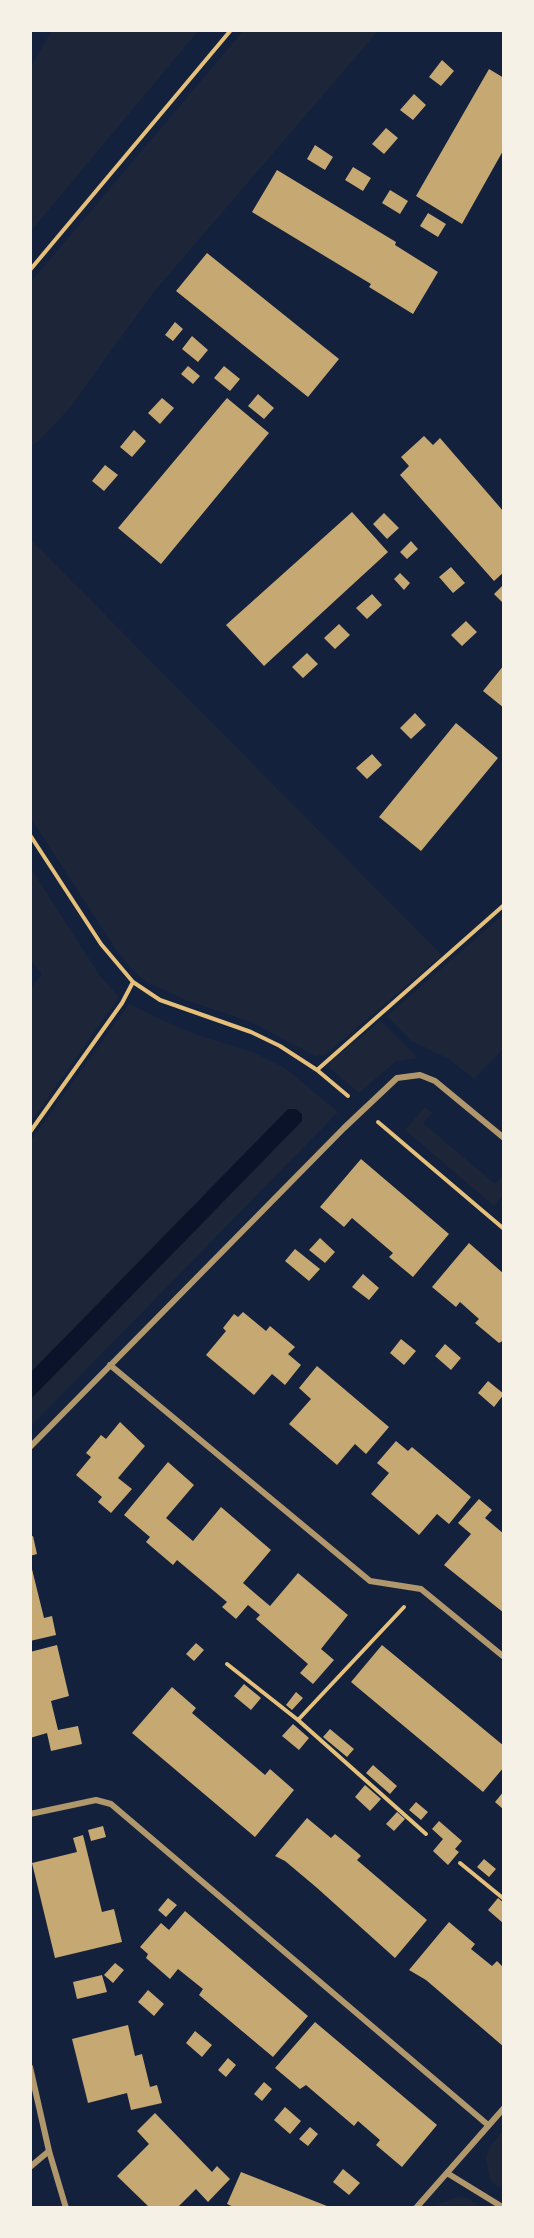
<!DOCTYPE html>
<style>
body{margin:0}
#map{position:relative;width:534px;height:2238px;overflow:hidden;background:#14213d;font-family:"Source Serif 4",serif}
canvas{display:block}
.frame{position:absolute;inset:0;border:32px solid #f6f1e7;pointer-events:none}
</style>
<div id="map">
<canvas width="534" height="2238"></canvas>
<div class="frame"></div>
</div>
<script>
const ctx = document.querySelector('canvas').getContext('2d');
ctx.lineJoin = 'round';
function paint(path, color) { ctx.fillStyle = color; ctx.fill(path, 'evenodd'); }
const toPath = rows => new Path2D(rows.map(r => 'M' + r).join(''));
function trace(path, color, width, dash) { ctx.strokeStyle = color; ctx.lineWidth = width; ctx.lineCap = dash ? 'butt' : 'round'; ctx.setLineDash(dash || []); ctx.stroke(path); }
const green = toPath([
 [52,30,199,30,30,232,30,69],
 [244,30,379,30,153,293,69,409,39,441,30,446,30,283],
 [30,539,442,955,325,1055,315,1056,251,1022,186,1000,148,983,130,968,115,948,30,817],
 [30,867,100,976,119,997,30,1123,30,989,42,974,30,960],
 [504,914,504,1048,474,1079,449,1059,412,1041,387,1016],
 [129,1004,186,1031,255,1053,285,1068,338,1112,30,1427,30,1142],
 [381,1021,418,1058,396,1061,359,1093,330,1068,331,1061],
 [425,1107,432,1113,423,1123,495,1184,504,1175,504,1193,494,1206,405,1130],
 [504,2130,504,2182,499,2188,490,2179,486,2157,490,2146],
 [459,2197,469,2199,482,2207,436,2208,441,2203]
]);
const water = toPath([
 [288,1109,296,1109,302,1114,302,1121,30,1400,30,1373]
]);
const building = toPath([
 [442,60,454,71,441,86,429,77],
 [489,69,504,78,504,149,462,224,416,196],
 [414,94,426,105,413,120,400,110],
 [386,128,398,138,384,154,372,144],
 [315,145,333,157,325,170,307,159],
 [353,167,371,178,363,191,345,180],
 [277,170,396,242,395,245,438,272,413,314,369,287,371,284,252,212],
 [390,190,408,201,400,214,382,203],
 [428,213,446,224,438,237,420,226],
 [207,253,339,359,308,397,176,291],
 [175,322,183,329,173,341,165,335],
 [192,336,208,350,198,362,182,349],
 [188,366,200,376,193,384,181,374],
 [224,366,240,379,230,391,214,378],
 [258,394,274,408,264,419,248,406],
 [162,398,174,408,160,424,148,413],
 [227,398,269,433,161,564,118,528],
 [134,430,146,441,132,457,120,447],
 [424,436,433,445,440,438,504,512,504,572,494,581,400,475,409,466,401,457],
 [105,465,118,475,104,491,92,481],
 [352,512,388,552,264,666,226,625],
 [384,513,399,528,387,539,373,524],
 [411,541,418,549,407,559,400,552],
 [451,567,465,583,453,593,439,577],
 [400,573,410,583,404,590,394,579],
 [504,584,504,604,494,594],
 [372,594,382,605,367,619,356,608],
 [466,621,477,632,462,646,451,635],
 [339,624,350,635,335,649,324,638],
 [307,653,318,664,303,678,292,667],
 [504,665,504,708,483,691],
 [415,713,426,725,411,739,400,728],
 [456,723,498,758,421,851,379,817],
 [372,754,382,765,367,779,356,768],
 [361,1159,449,1234,413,1277,389,1257,393,1253,352,1218,344,1227,320,1207],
 [320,1238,335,1252,325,1263,309,1250],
 [469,1243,504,1274,504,1340,499,1343,475,1323,479,1319,460,1302,456,1307,432,1287],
 [295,1249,320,1269,309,1281,285,1261],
 [363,1274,379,1288,369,1300,352,1287],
 [243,1312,266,1331,270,1326,295,1347,288,1354,301,1365,285,1385,272,1374,254,1395,206,1355,226,1331,223,1328,234,1314,238,1317],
 [401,1339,416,1351,404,1365,390,1353],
 [445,1344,461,1358,451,1370,435,1356],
 [317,1366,389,1427,366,1454,355,1444,337,1465,289,1424,311,1399,299,1388],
 [488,1381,504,1394,494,1407,478,1393],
 [120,1422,145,1446,118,1478,132,1489,111,1513,98,1502,102,1497,76,1475,91,1457,86,1453,101,1435,106,1439],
 [396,1441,408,1451,412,1447,471,1497,449,1524,437,1514,419,1535,371,1494,389,1473,377,1463],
 [168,1462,194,1485,166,1518,193,1541,221,1507,271,1550,243,1583,257,1595,270,1606,298,1573,348,1615,321,1649,334,1660,313,1684,300,1673,308,1664,256,1619,260,1615,248,1605,236,1619,222,1607,227,1602,177,1560,173,1565,146,1542,150,1537,124,1515],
 [479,1499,492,1510,485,1518,504,1534,504,1613,444,1565,471,1534,458,1523],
 [33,1536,37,1554,30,1556,30,1537],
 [30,1561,44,1618,52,1616,56,1635,30,1641],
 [196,1643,204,1650,194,1661,186,1654],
 [57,1645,69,1696,51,1701,58,1730,78,1726,82,1744,51,1751,47,1733,30,1738,30,1652],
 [382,1645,504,1746,504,1767,483,1792,351,1682],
 [244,1684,261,1698,251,1710,234,1696],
 [172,1687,196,1708,192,1713,265,1775,270,1769,294,1790,255,1837,132,1733],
 [296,1692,303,1698,292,1710,286,1705],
 [293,1724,309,1738,299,1750,282,1736],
 [330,1729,354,1749,347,1757,323,1737],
 [373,1765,397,1786,390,1794,366,1773],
 [365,1785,381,1799,370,1811,355,1797],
 [504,1791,504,1810,495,1802],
 [416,1802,428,1812,421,1820,409,1810],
 [397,1812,405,1819,394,1831,386,1824],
 [307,1818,331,1838,335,1834,359,1854,361,1856,357,1860,427,1920,395,1958,316,1887,285,1861,275,1856],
 [439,1821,462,1841,455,1849,459,1852,448,1865,433,1851,443,1839,432,1829],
 [103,1826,106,1837,91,1841,88,1830],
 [83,1835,102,1912,114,1909,122,1942,55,1958,32,1863,77,1852,73,1838],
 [484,1859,496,1869,489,1877,477,1867],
 [168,1898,177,1905,166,1917,158,1910],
 [498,1898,504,1903,504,1924,488,1910],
 [185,1911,308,2016,273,2057,199,1995,203,1989,178,1969,170,1979,146,1958,148,1954,140,1947,161,1923,169,1930],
 [449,1922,475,1944,471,1949,492,1966,497,1961,504,1968,504,2047,426,1980,409,1970],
 [115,1963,124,1970,113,1983,104,1975],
 [102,1975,107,1992,77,1999,73,1982],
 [148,1990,164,2004,154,2016,138,2002],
 [315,2022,437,2125,402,2167,376,2145,380,2140,358,2121,354,2126,306,2085,300,2089,275,2068],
 [128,2025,135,2056,142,2054,150,2087,157,2085,162,2103,131,2110,127,2093,88,2103,72,2039],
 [195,2031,212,2045,202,2057,186,2043],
 [228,2058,236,2065,226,2077,218,2070],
 [264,2082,272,2089,262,2101,254,2094],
 [285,2107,301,2121,290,2134,274,2120],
 [155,2113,212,2172,217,2166,230,2179,208,2202,196,2189,177,2208,150,2208,117,2176,149,2144,137,2131],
 [310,2127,318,2134,308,2146,299,2139],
 [343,2169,360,2183,349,2195,333,2182],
 [241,2172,332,2208,236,2208,227,2204]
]);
const path = toPath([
 [30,270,231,30],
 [30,835,101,944,133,982,160,1000,251,1032,280,1046,317,1070,348,1096],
 [317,1070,504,905],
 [378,1122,504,1229],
 [30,1132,122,1003,133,982],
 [227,1664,298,1720,426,1834],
 [298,1720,404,1607],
 [460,1863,504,1899]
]);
const minor = toPath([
 [110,1365,370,1581,421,1589,504,1657],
 [30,1447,344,1128,397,1078,420,1075,435,1081,504,1138],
 [30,1814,96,1800,111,1804,488,2125],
 [30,2067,49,2151,66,2208],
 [30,2167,49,2151],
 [447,2173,504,2208],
 [416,2208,504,2108]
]);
paint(green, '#1d2539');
paint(water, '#0b132b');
paint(building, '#c6a872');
trace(path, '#e5c07b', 4);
trace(minor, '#b1986c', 6);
</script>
